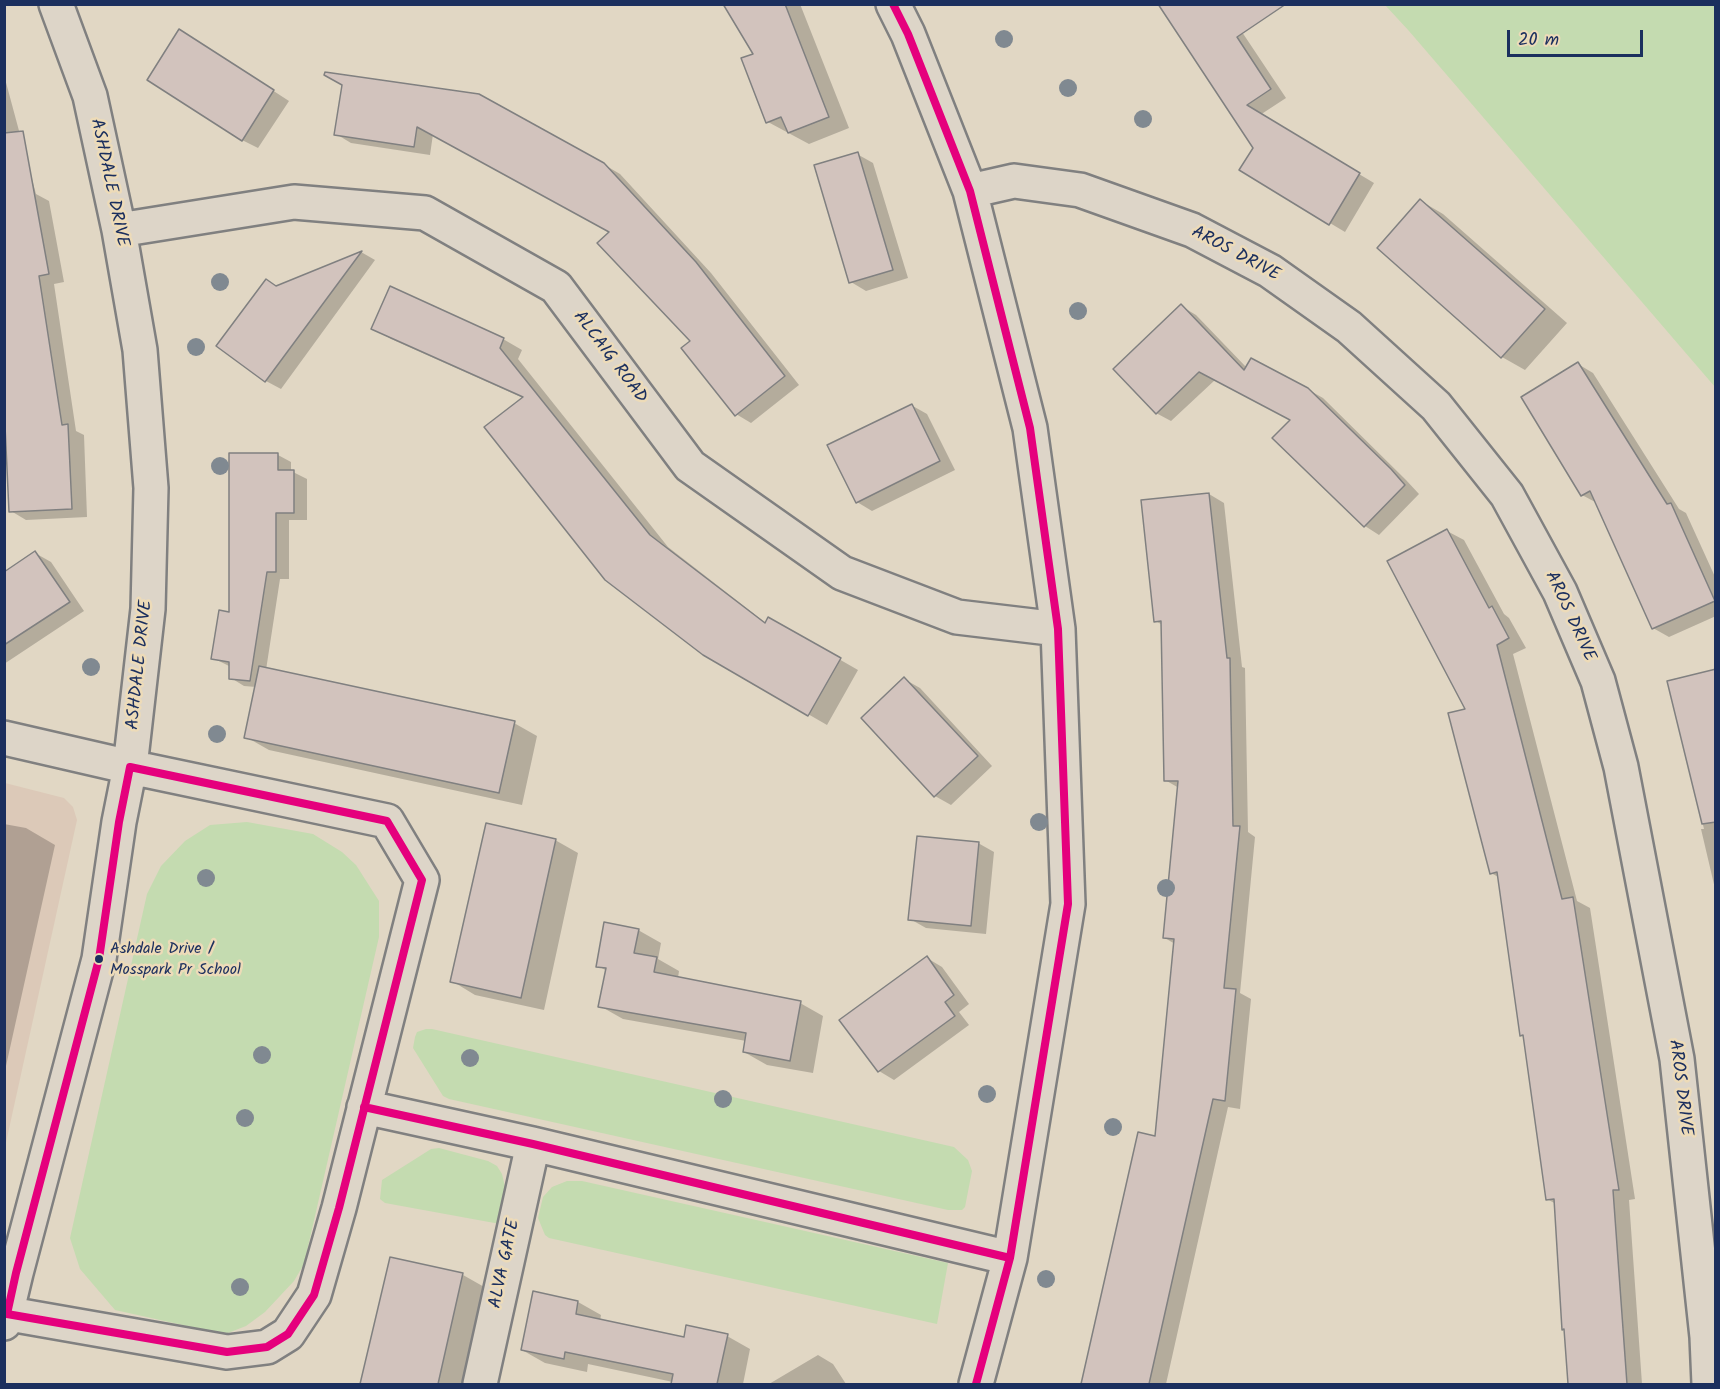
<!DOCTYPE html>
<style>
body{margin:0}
#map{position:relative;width:1720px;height:1389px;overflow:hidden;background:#e1d7c4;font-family:Kalam,sans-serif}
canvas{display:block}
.frame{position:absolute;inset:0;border:6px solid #1b2f5e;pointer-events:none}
.scale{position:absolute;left:1507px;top:30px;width:136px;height:27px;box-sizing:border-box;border:3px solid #1b2f5e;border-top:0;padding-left:8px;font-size:18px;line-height:21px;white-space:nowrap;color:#1b2f5e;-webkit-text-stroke:4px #eddbb8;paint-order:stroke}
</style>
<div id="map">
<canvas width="1720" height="1389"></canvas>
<div class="frame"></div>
<div class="scale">20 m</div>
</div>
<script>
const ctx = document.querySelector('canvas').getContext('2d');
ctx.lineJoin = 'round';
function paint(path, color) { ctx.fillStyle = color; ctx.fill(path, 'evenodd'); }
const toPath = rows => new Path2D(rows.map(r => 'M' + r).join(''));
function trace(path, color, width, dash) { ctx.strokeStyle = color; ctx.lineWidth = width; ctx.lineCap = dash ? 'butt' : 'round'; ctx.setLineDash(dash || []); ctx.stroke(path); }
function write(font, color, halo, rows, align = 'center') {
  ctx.font = font + ' Kalam,sans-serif'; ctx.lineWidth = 5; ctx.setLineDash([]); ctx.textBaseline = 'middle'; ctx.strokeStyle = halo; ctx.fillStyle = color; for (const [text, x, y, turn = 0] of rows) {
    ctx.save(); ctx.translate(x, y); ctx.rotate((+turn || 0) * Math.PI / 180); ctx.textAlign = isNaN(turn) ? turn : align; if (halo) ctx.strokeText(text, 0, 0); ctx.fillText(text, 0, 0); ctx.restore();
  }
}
const built = toPath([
 [5,783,64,798,73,807,77,820,5,1147]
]);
const green = toPath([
 [1385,5,1715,5,1715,387,1409,31],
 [247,822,313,834,342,852,356,865,379,901,379,937,304,1264,294,1281,265,1312,246,1326,228,1333,214,1332,115,1310,80,1269,70,1238,147,894,161,866,185,841,210,825],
 [426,1029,432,1029,954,1147,968,1160,972,1171,965,1207,962,1210,948,1210,449,1099,443,1096,413,1048,415,1037,417,1032],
 [439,1148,488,1161,497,1166,502,1174,506,1191,500,1224,385,1203,380,1199,382,1180,431,1149],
 [567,1181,582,1181,948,1263,937,1324,549,1238,545,1235,538,1218,543,1197,552,1187]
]);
const shadow = toPath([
 [724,4,800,4,849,128,809,144,768,122,756,55],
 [1177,4,1238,26,1286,98,1260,115,1374,183,1345,232,1241,170,1254,148],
 [195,40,289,101,258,148,242,140],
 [4,75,36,194,49,201,64,282,54,284,76,431,84,435,87,517,26,520,11,511,4,401],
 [343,84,603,164,620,174,711,273,799,385,751,423,736,414,692,341,611,232,433,134,430,155,351,143,336,134],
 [857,154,873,163,908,278,866,291,851,282],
 [1421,201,1443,214,1567,323,1525,370,1502,357],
 [361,252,375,260,281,389,266,381,218,346,277,287],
 [1181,306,1196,315,1247,368,1307,389,1323,398,1406,480,1419,494,1379,535,1365,526,1292,420,1215,380,1171,421,1156,413],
 [373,328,503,339,522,350,518,359,668,547,766,623,769,619,858,670,827,725,704,654,523,398,391,339],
 [1578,364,1593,373,1679,509,1686,513,1716,579,1716,616,1669,637,1653,628,1597,503,1582,495],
 [911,405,927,414,955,470,872,511,857,502],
 [278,455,291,462,291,471,307,479,307,520,289,520,289,579,280,579,266,670,514,723,537,736,522,805,269,750,246,737,256,687,244,686,231,678,231,667,213,658,231,614],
 [1209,494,1224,503,1242,667,1245,668,1248,832,1255,837,1240,993,1251,999,1240,1109,1228,1107,1166,1384,1083,1384,1113,1253,1157,1138,1175,944,1165,938,1179,788,1165,780,1163,625,1155,621],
 [1447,531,1464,540,1504,614,1509,618,1526,648,1513,654,1577,901,1590,908,1635,1199,1629,1200,1642,1384,1568,1384,1556,1204,1547,1199,1525,1037,1522,1035,1500,878,1491,873,1467,710],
 [35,553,51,562,84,611,4,664,4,574],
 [1716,671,1716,893,1701,829,1704,829,1669,682],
 [904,679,920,688,992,766,951,805,935,796,863,718],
 [4,824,26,828,55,845,4,1075],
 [555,840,578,853,544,1010,475,995,452,981],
 [978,843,994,852,986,934,926,928,910,919],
 [638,930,661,943,658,959,679,971,678,978,800,1003,823,1016,813,1073,767,1065,744,1052,746,1041,623,1019,600,1006,607,971,598,966],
 [927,958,942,967,969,1004,959,1012,969,1025,894,1080,879,1071],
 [391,1259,463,1275,486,1288,464,1384,362,1384],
 [578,1302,601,1315,600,1321,685,1339,727,1336,750,1349,743,1384,674,1384,673,1382,588,1364,587,1372,545,1363,522,1350],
 [818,1355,833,1364,846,1384,769,1384]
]);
const building = toPath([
 [723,4,785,4,829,117,788,133,781,117,766,123,741,58,753,54,723,4],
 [1158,4,1286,4,1237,37,1271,89,1247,105,1360,173,1329,225,1239,170,1253,148,1158,4],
 [179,29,274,90,242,141,147,80,179,29],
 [325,72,479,94,604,163,696,262,785,376,735,416,681,348,690,341,597,243,609,232,417,127,414,147,334,135,342,85,324,75,325,72],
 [23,131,49,274,39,276,62,425,68,424,72,509,9,512,4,404,4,133,23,131],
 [858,152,893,270,849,283,814,165,858,152],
 [1420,199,1545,309,1501,358,1377,248,1420,199],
 [362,251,265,382,216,346,266,279,276,286,362,251],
 [390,286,504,338,500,348,650,535,765,623,768,617,841,658,808,716,703,655,605,580,484,427,523,397,371,329,390,286],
 [1181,304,1244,370,1251,358,1308,388,1391,469,1405,485,1364,527,1272,438,1290,420,1199,372,1156,414,1113,369,1181,304],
 [1578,362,1667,504,1671,503,1715,601,1652,629,1590,491,1581,496,1521,397,1578,362],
 [912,404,940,461,856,503,827,445,912,404],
 [229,453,278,453,278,470,294,470,294,513,276,513,276,572,267,572,250,681,229,679,229,662,211,659,219,610,229,612,229,453],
 [1209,493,1227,658,1230,658,1233,826,1240,826,1224,988,1236,989,1225,1101,1213,1099,1149,1384,1081,1384,1138,1132,1155,1136,1174,939,1163,938,1178,781,1164,781,1161,621,1154,622,1141,500,1209,493],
 [1447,529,1489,608,1492,606,1509,638,1497,645,1562,899,1573,897,1619,1190,1613,1190,1627,1384,1568,1384,1564,1329,1562,1330,1554,1199,1546,1200,1523,1035,1520,1036,1497,872,1490,874,1448,713,1465,709,1387,561,1447,529],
 [35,551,70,602,4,645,4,572,35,551],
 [259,666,515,721,499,793,244,738,259,666],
 [1716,669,1716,822,1702,824,1667,681,1716,669],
 [904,677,978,756,934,797,861,718,904,677],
 [486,823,556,839,521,998,450,982,486,823],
 [917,836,979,842,971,926,908,920,917,836],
 [604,922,639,929,634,953,657,957,654,972,801,1001,790,1061,743,1052,746,1033,598,1007,606,968,596,967,604,922],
 [927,956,954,995,945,1002,955,1016,878,1072,839,1020,927,956],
 [390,1257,463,1273,438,1384,360,1384,390,1257],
 [533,1291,578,1301,576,1314,684,1337,686,1325,728,1334,717,1384,671,1384,673,1374,565,1352,564,1359,521,1350,533,1291]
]);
const minor = toPath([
 [893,4,908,34,970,191,1030,428,1058,629,1068,904,1010,1258,976,1384],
 [970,191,1014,181,1080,190,1192,230,1270,271,1349,327,1436,406,1507,495,1560,592,1598,681,1621,767,1677,1059,1707,1337,1709,1384],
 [119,230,294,202,425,213,556,287,690,466,842,573,957,617,1058,629],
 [4,738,130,767,387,821,422,880,339,1208,314,1295,288,1334,267,1347,227,1352,4,1313],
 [364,1107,533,1144,1010,1258],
 [4,1323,16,1273,99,959,119,822,130,767,148,609,151,488,140,350,119,230,90,96,56,4],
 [480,1384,533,1144]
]);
const bus1 = toPath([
 [893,4,908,34,970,191,1030,428,1058,629,1068,904,1010,1258,976,1384],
 [130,767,387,821,422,880,339,1208,314,1295,288,1334,267,1347,227,1352,7,1314,16,1273,99,959,119,822,130,767],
 [364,1107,533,1144,1010,1258]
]);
const trees = [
 [1004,39],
 [1068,88],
 [1143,119],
 [220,282],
 [1078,311],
 [196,347],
 [220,466],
 [91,667],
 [217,734],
 [1039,822],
 [206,878],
 [1166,888],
 [262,1055],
 [470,1058],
 [987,1094],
 [723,1099],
 [245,1118],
 [1113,1127],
 [1046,1279],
 [240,1287]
];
const markers = [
 [99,959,5,"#1b2f5e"]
];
const busNames = [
 ["Ashdale Drive /",110,950],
 ["Mosspark Pr School",110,971]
];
const streetNames = [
 ["ASHDALE DRIVE",108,183,78],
 ["AROS DRIVE",1235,255,28],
 ["ALCAIG ROAD",609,358,53],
 ["AROS DRIVE",1569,617,65],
 ["ASHDALE DRIVE",141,665,-84],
 ["AROS DRIVE",1679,1088,83],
 ["ALVA GATE",506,1264,-78]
];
paint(built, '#dcc9b8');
paint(green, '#c4dbb0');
paint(shadow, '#0003');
paint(building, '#d2c3bd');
trace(building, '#808080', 1.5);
trace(minor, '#808080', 38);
trace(minor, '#ddd5c8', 33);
trace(bus1, '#e5007d', 8);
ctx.fillStyle = '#808991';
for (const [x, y] of trees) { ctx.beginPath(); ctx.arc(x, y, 9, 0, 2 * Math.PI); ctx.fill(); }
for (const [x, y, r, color] of markers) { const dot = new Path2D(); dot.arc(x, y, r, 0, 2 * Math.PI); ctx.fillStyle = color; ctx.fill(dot); trace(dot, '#eddbb8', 2); }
write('16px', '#1b2f5e', '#eddbb8', busNames, 'left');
write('18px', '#1b2f5e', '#eddbb8', streetNames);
</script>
